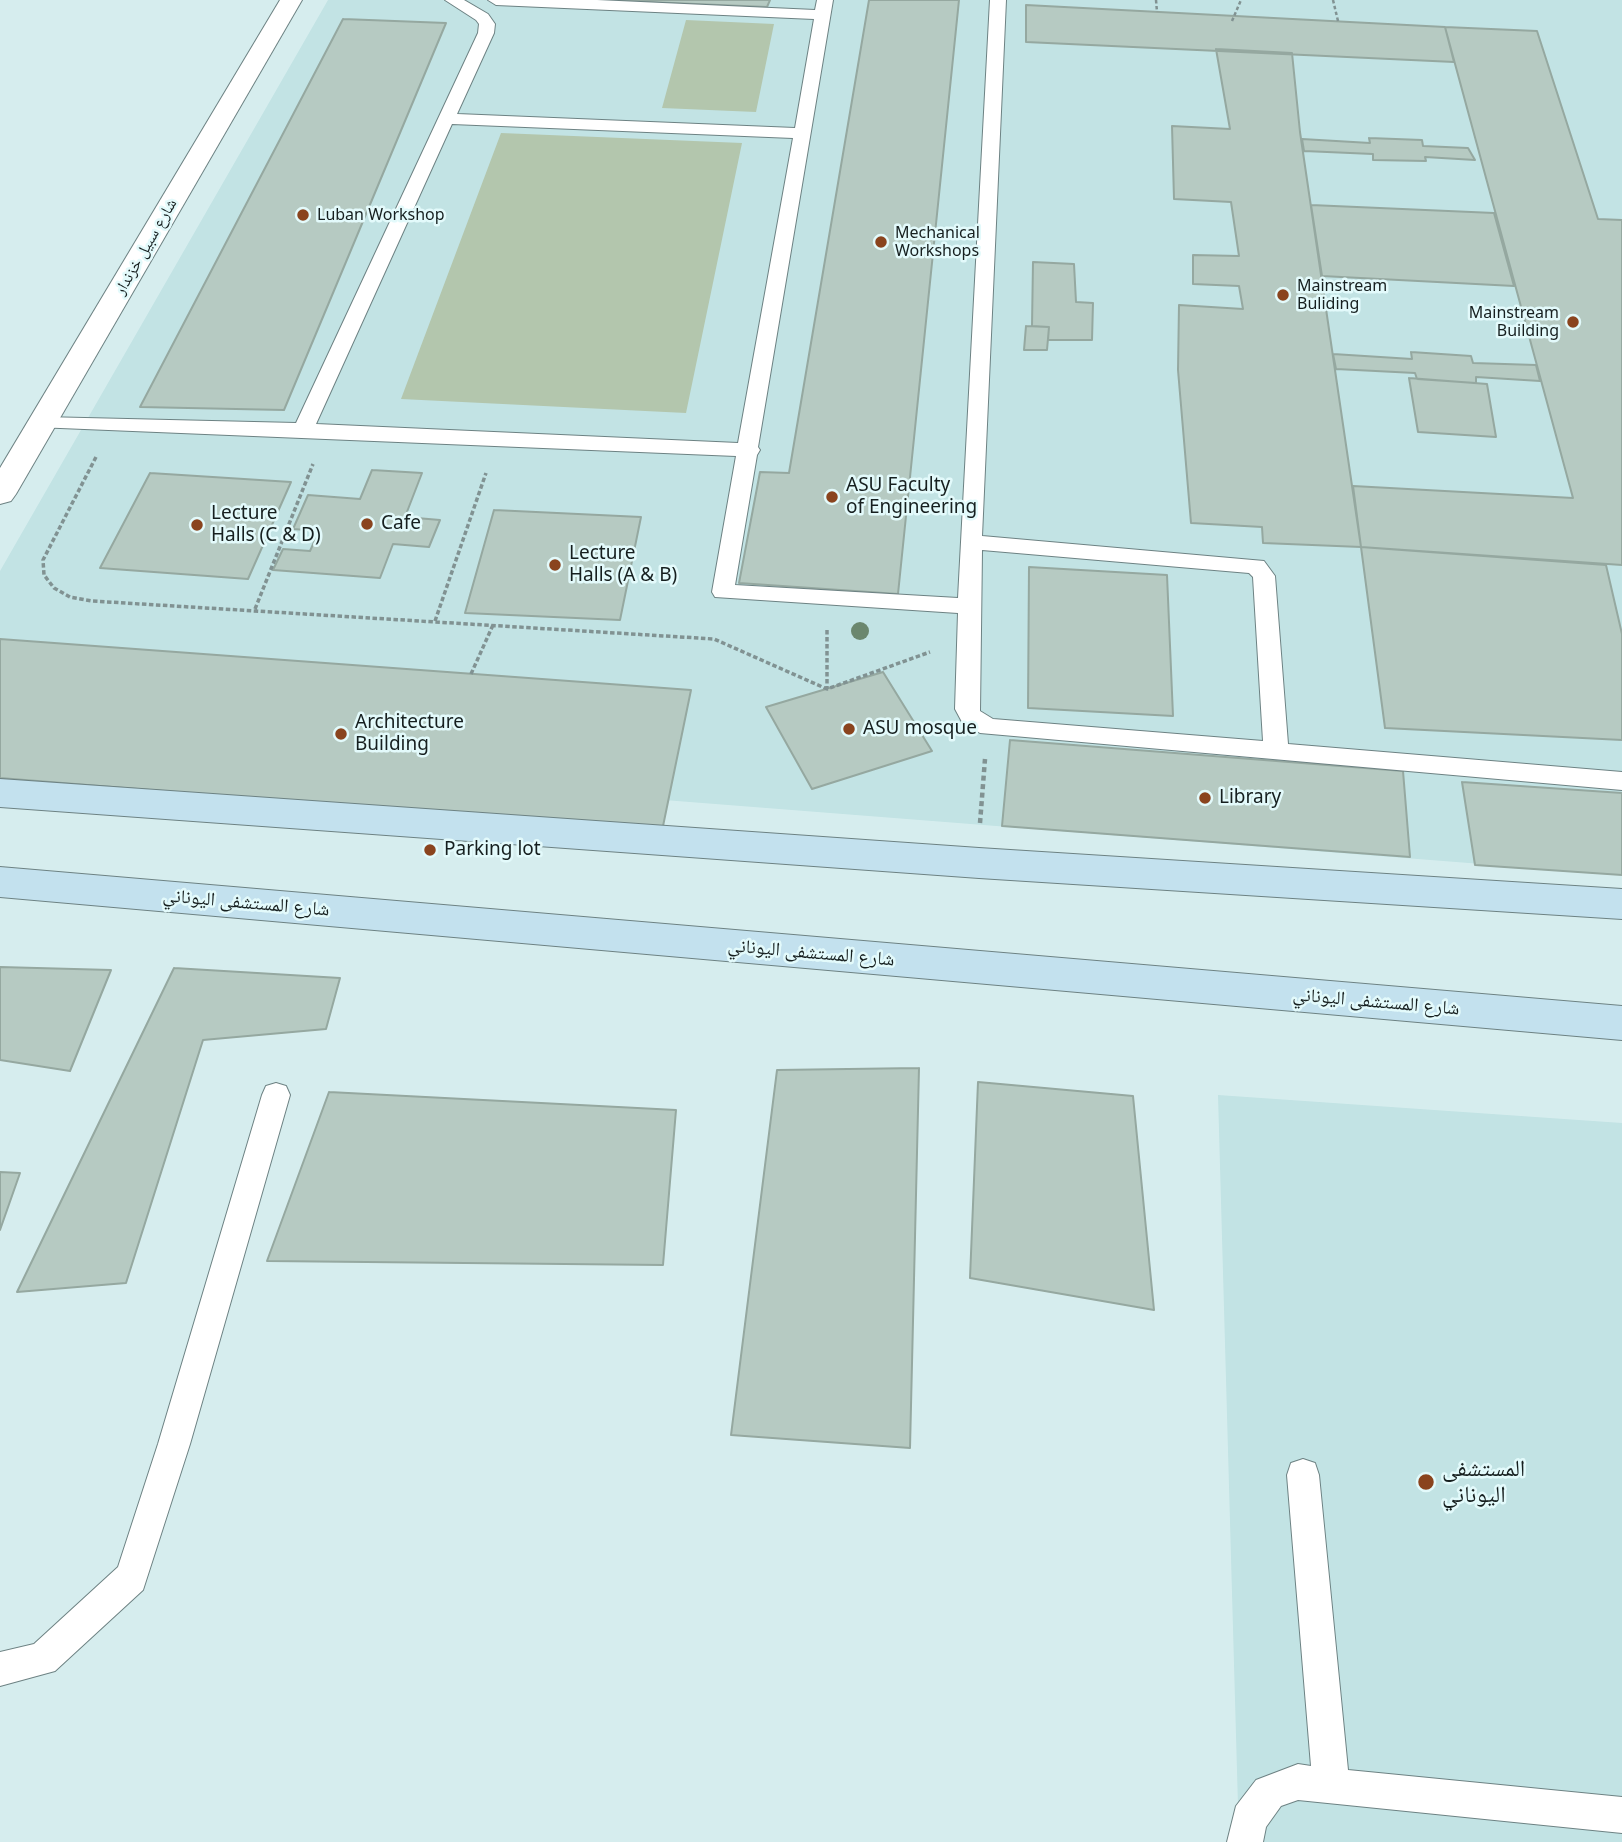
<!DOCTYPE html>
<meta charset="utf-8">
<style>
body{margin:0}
canvas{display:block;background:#d6edee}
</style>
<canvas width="1622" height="1842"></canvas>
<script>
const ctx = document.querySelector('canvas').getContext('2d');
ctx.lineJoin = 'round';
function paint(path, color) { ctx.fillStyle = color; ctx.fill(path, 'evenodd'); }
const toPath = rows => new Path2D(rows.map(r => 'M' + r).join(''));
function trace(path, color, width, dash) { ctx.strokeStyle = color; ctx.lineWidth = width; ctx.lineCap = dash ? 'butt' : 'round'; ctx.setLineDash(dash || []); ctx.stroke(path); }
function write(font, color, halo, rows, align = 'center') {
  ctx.font = font + ' "Noto Sans","Noto Naskh Arabic",sans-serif'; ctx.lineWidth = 5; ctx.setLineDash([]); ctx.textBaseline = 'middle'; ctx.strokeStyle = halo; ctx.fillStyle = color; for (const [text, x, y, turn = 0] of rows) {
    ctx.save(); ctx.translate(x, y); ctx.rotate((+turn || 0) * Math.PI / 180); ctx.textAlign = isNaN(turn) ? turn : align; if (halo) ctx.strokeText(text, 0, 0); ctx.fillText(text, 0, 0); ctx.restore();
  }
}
const built = toPath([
 [328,0,1622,0,1622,875,0,748,0,571],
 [1218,1095,1622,1123,1622,1842,1239,1842]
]);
const green = toPath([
 [686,20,774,24,756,112,662,108],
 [501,133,742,143,686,413,401,399]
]);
const building = toPath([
 [600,0,770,0,767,7,600,0],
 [869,0,959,0,898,594,739,583,760,472,789,473,869,0],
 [1026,5,1445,27,1454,62,1026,42,1026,5],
 [343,19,446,23,284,410,140,407,343,19],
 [1445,27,1537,31,1598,219,1622,220,1622,565,1361,547,1353,486,1573,498,1445,27],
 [1216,49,1292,53,1300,132,1361,547,1263,543,1262,527,1191,523,1178,370,1179,305,1243,309,1239,286,1193,284,1193,255,1239,256,1231,202,1174,199,1172,126,1230,129,1216,49],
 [1369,138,1422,140,1423,146,1468,148,1475,160,1425,157,1426,161,1373,160,1373,154,1304,151,1302,139,1370,143,1369,138],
 [1311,205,1494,213,1514,286,1322,276,1311,205],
 [1033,262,1074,264,1076,302,1093,303,1092,340,1048,340,1049,327,1032,326,1033,262],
 [1026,326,1049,327,1047,350,1024,350,1026,326],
 [1411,352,1471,356,1473,363,1536,365,1540,381,1476,377,1476,383,1417,379,1415,373,1336,369,1333,354,1412,359,1411,352],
 [1409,378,1487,384,1496,437,1418,432,1409,378],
 [372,470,422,473,405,517,440,520,429,547,393,544,380,578,273,570,283,549,310,551,319,531,293,529,308,495,360,499,372,470],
 [150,473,291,482,248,579,100,568,150,473],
 [494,510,641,517,620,620,465,613,494,510],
 [1361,547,1606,565,1622,634,1622,740,1385,728,1361,547],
 [1029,567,1167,575,1173,716,1028,708,1029,567],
 [0,639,691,690,662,831,0,778,0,639],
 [883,672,932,751,812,789,766,707,883,672],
 [1010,740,1403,771,1410,857,1002,826,1010,740],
 [1462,782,1622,793,1622,875,1475,865,1462,782],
 [0,967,111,970,70,1071,0,1060,0,967],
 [174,968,340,978,326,1029,203,1040,126,1283,17,1292,174,968],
 [919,1068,910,1448,731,1435,777,1070,919,1068],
 [978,1082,1133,1096,1154,1310,970,1278,978,1082],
 [329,1092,676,1110,663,1265,267,1261,329,1092],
 [0,1172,20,1173,0,1230,0,1172]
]);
const pathFar2 = toPath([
 [1156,0,1157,12],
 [1333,0,1338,21],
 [1232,21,1241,0]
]);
const pathFar1 = toPath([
 [96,457,43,560,44,575,54,588,70,597,92,601,714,639,827,689,930,652],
 [255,609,313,464],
 [435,621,486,473],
 [827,630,827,689],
 [471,674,493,625]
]);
const path = toPath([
 [980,823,985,759]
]);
const lane = toPath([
 [445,0,464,0,488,14,495,24,494,33,457,114,795,128,814,19,496,5,488,0,597,0,815,10,817,0,833,0,758,447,760,450,757,455,735,585,958,598,990,0,1006,0,982,536,1264,561,1275,576,1288,744,1622,772,1622,790,980,733,962,722,955,709,958,613,715,597,712,592,736,456,36,427,33,423,36,419,43,417,296,423,478,33,479,24,476,20,445,0],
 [452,124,793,138,738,443,316,424,452,124],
 [982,550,1249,573,1253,577,1263,741,993,719,980,711,982,550],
 [276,1083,286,1086,290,1095,190,1444,143,1590,55,1671,0,1686,0,1652,34,1644,118,1567,158,1444,262,1095,266,1086,276,1083],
 [1303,1459,1315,1463,1319,1475,1348,1770,1622,1797,1622,1833,1298,1800,1281,1806,1266,1827,1263,1842,1227,1842,1236,1806,1256,1780,1298,1764,1311,1766,1287,1475,1291,1463,1303,1459]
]);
const street = toPath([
 [280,0,302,0,16,494,11,501,0,504,0,468,280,0]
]);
const secondary = toPath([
 [0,779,979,848,1622,889,1622,919,979,878,0,807,0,779],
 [0,867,1622,1006,1622,1040,0,897,0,867]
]);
const trees = [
 [860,631]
];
const markers = [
 [303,215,7,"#8a441e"],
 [881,242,7,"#8a441e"],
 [1283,295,7,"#8a441e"],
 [1573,322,7,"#8a441e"],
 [832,497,7,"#8a441e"],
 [367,524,7,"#8a441e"],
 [197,525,7,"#8a441e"],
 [555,565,7,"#8a441e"],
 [849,729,7,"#8a441e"],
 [341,734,7,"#8a441e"],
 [1205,798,7,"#8a441e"],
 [430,850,7,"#8a441e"],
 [1426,1482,9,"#8a441e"]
];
const farPoinames = [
 ["Luban Workshop",317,215],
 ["Mechanical",895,233],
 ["Workshops",895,251],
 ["Mainstream",1297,286],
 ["Buliding",1297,304],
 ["Mainstream",1559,313,"right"],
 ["Building",1559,331,"right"]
];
const farStreetnames = [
 ["شارع سبيل خزندار",146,247,-60]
];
const poiNames = [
 ["ASU Faculty",846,486],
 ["of Engineering",846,508],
 ["Lecture",211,514],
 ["Halls (C & D)",211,536],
 ["Cafe",381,524],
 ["Lecture",569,554],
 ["Halls (A & B)",569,576],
 ["Architecture",355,723],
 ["Building",355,745],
 ["ASU mosque",863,729],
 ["Library",1219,798],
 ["Parking lot",444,850]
];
const streetNames = [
 ["شارع المستشفى اليوناني",246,903,5],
 ["شارع المستشفى اليوناني",811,953,5],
 ["شارع المستشفى اليوناني",1376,1002,5]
];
const nearPoinames = [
 ["المستشفى",1442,1469],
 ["اليوناني",1442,1495]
];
paint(built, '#c2e3e4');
paint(green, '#b3c6ad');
paint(building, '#b6cac2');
trace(building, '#95a8a0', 2);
trace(lane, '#6d8283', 2);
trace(street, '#6d8283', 2);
trace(secondary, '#6d8283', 2);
trace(pathFar2, '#819292', 2.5, [3.5, 2.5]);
trace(pathFar1, '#819292', 3.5, [4.5, 2.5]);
trace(path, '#819292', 4.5, [5, 3.5]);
paint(lane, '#fff');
paint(street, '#fff');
paint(secondary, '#c3e1ee');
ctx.fillStyle = '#6b876e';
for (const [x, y] of trees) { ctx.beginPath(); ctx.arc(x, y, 9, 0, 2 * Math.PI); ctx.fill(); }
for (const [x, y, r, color] of markers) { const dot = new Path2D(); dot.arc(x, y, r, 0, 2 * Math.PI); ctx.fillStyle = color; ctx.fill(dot); trace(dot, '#e3fafb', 2.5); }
write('16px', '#161f1f', '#e3fafb', farPoinames, 'left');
write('16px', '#161f1f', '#e3fafb', farStreetnames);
write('19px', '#161f1f', '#e3fafb', poiNames, 'left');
write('19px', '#161f1f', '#e3fafb', streetNames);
write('23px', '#161f1f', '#e3fafb', nearPoinames, 'left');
</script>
